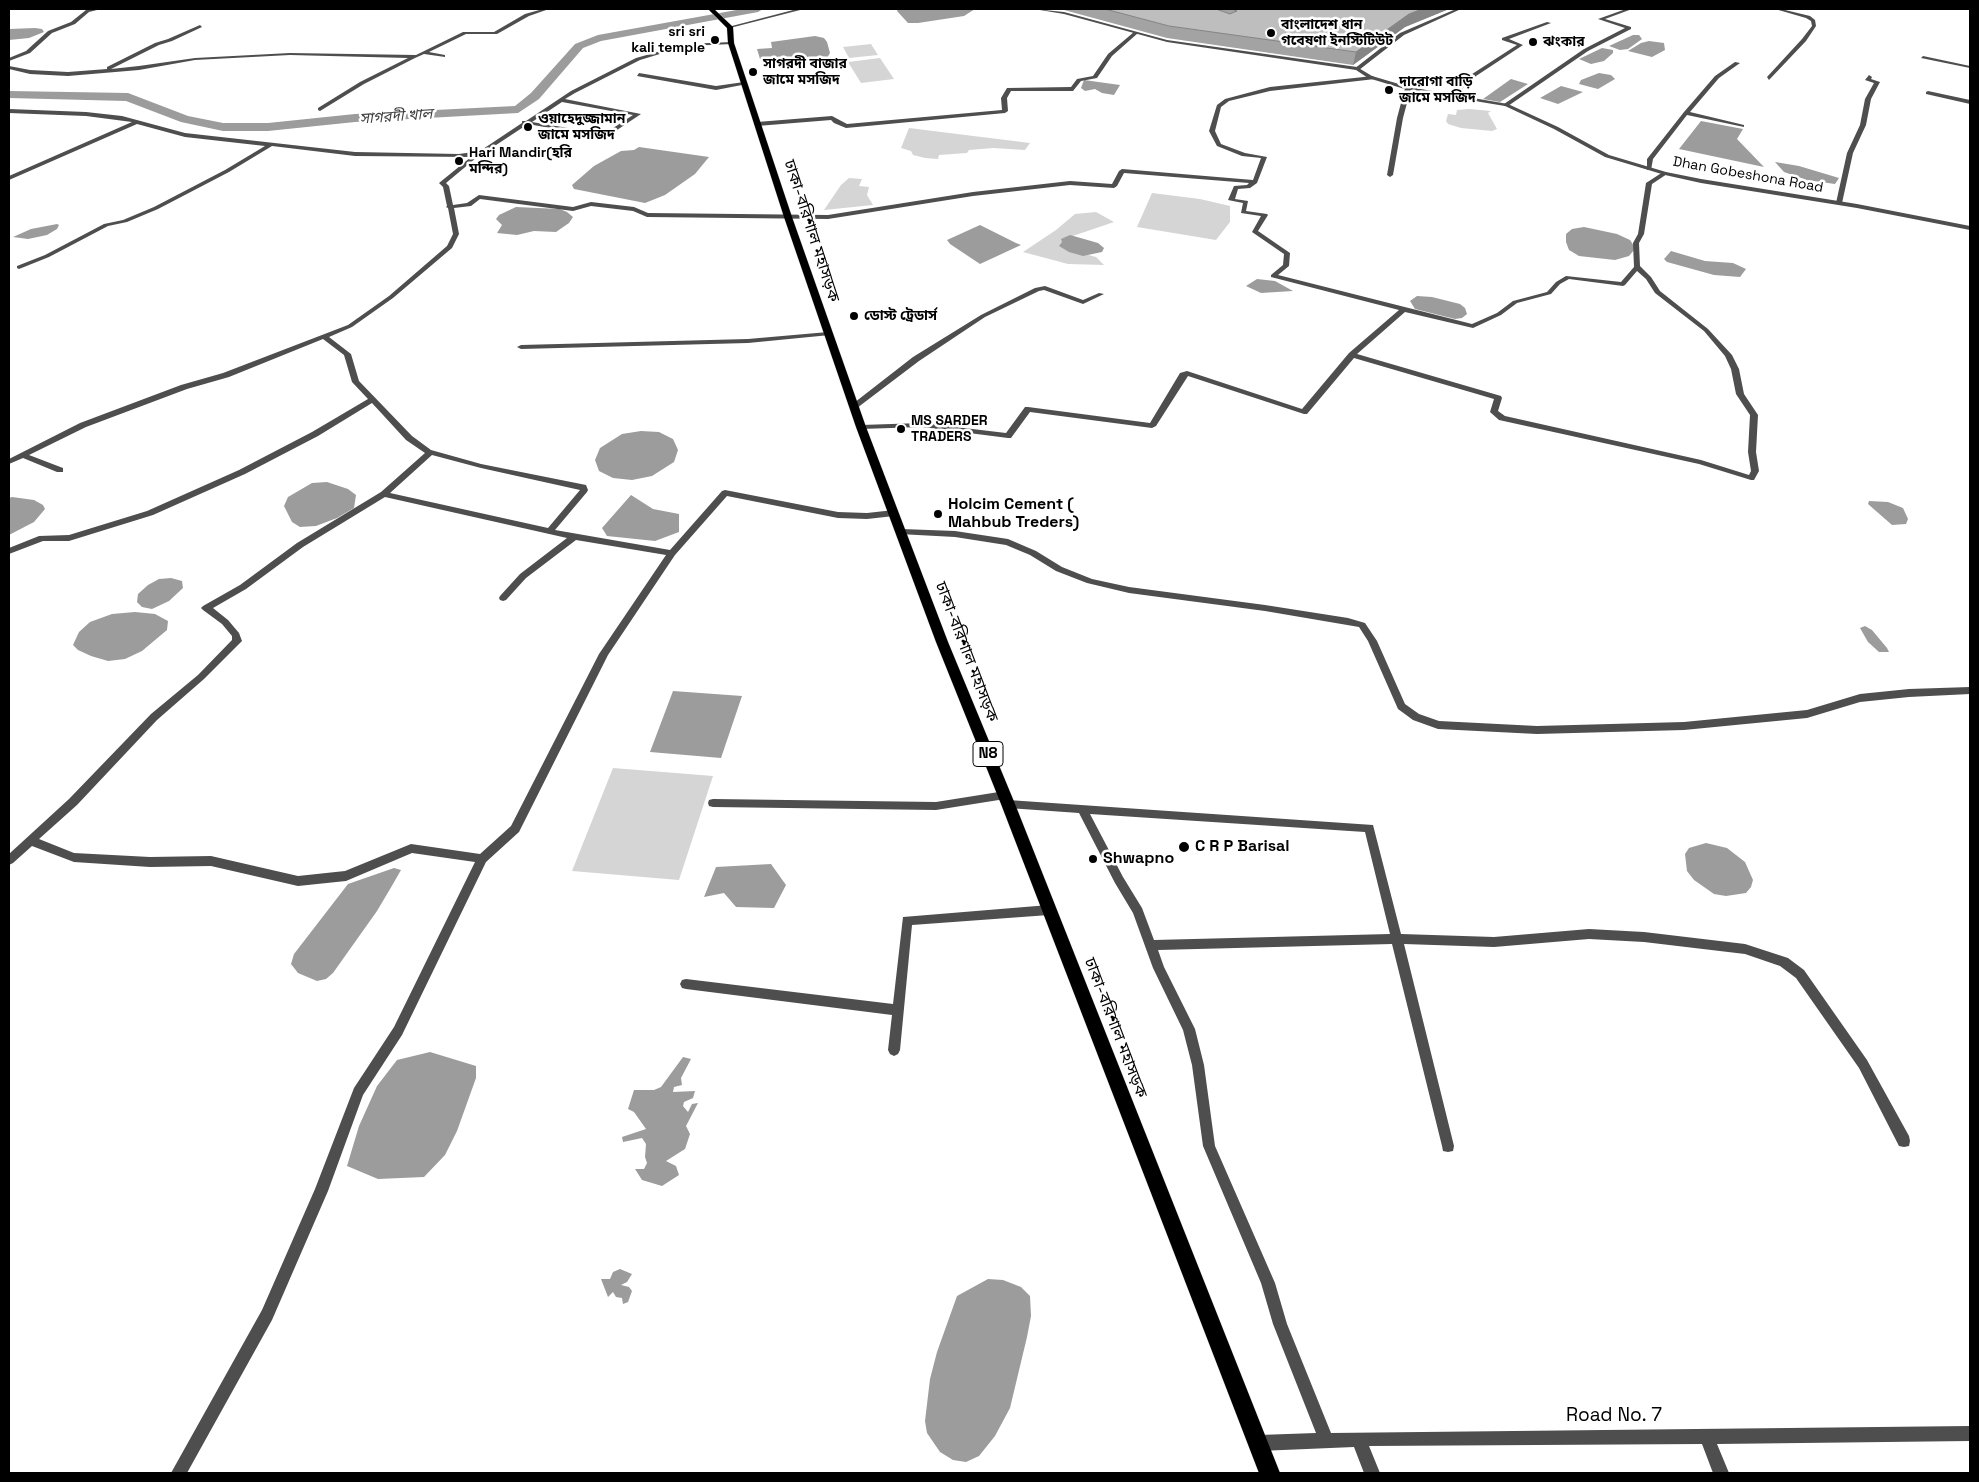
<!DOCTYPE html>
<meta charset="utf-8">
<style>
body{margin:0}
#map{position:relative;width:1979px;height:1482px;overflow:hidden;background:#fff;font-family:"Space Grotesk",sans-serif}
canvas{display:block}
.frame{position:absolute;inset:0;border:10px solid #000;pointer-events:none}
</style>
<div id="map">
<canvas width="1979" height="1482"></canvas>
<div class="frame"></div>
</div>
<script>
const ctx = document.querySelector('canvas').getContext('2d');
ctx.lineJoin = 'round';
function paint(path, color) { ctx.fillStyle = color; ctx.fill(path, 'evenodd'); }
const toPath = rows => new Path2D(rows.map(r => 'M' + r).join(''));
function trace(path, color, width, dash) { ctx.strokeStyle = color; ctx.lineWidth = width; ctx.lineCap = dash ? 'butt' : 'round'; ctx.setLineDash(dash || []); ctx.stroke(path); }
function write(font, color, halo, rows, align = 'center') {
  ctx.font = font + ' "Space Grotesk","Noto Sans Bengali",sans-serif'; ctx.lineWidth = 5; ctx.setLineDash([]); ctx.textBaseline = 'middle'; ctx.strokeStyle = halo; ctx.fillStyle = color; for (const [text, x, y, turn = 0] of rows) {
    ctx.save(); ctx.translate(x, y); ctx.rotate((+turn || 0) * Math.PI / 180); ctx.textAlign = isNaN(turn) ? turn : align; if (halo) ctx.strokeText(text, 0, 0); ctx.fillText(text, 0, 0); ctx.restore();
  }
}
const green = toPath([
 [871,44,878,55,849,58,843,47],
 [880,58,894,79,861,83,848,62],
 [1469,109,1491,111,1488,113,1497,129,1492,131,1461,128,1448,124,1446,121,1448,114,1456,115,1457,110],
 [909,128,1030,143,1025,150,993,148,969,150,967,153,939,155,938,159,925,158,913,155,911,151,901,148],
 [849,178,862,179,859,186,869,187,867,195,873,205,824,210,841,185],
 [1152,193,1200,199,1230,206,1230,222,1216,240,1137,227],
 [1096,212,1114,222,1064,239,1069,250,1096,257,1104,265,1068,264,1023,252,1056,230,1075,214],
 [613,768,713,776,679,880,572,871]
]);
const water = toPath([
 [898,9,975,9,964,16,918,23,908,23,897,11],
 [35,28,42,29,44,32,29,38,9,40,9,29],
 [1633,35,1639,35,1642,39,1628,49,1620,50,1609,46],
 [815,36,824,38,827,42,830,53,827,58,789,62,785,58,779,57,760,59,757,49,772,48,771,42],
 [1649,41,1664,43,1665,50,1652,57,1628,51,1641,43],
 [1602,48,1613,50,1613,53,1604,61,1591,64,1579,59],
 [1599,73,1611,75,1615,79,1598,89,1579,84,1581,80],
 [1511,79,1528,84,1500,102,1483,99],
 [1084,80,1120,85,1114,95,1102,93,1095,89,1085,91,1081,88],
 [1561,86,1583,92,1558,104,1540,98],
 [1701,121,1743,129,1737,139,1764,167,1679,149],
 [639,147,709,157,695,174,665,195,645,203,574,189,572,185,594,166,621,151,634,150],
 [1775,162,1799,166,1839,178,1835,184,1807,180,1784,172],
 [516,207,560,209,567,212,573,217,569,223,556,232,534,231,517,235,497,233,502,225,496,219,499,215],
 [57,224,59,225,57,229,47,235,28,239,13,237,31,229],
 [980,225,1016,243,1021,245,980,264,950,244,947,240],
 [1584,227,1617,234,1630,240,1634,246,1634,250,1629,256,1615,260,1579,256,1569,250,1566,242,1566,234,1572,229],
 [1070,235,1098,243,1104,248,1102,252,1083,256,1069,252,1059,246,1062,242,1061,239],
 [1671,251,1705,261,1733,263,1746,269,1740,277,1714,275,1667,262,1664,259],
 [1257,279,1275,281,1293,291,1261,293,1246,286],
 [1417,296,1432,297,1460,304,1465,308,1467,314,1462,318,1455,319,1415,309,1410,301],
 [641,431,659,432,673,439,678,450,674,462,652,476,632,480,613,478,599,471,595,460,600,448,622,434],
 [327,482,348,489,356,495,354,508,337,518,316,526,300,527,292,522,284,506,288,497,312,483],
 [631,495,653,509,679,514,679,532,655,541,607,536,602,528],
 [12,497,34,500,43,505,45,509,34,522,9,535,9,498],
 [1869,501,1888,502,1903,508,1908,519,1906,524,1892,525,1868,504],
 [171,578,182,581,183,588,169,601,152,609,142,607,137,602,138,594,148,585,159,579],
 [135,612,155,614,168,621,167,630,142,651,125,659,108,661,91,656,78,650,73,645,79,632,90,622,112,614],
 [1865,626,1872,630,1887,648,1889,652,1879,652,1868,642,1860,628],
 [673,691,742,696,721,758,650,752],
 [1706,843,1727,848,1745,862,1753,880,1751,887,1746,893,1726,896,1714,894,1694,880,1687,871,1685,854,1689,848],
 [771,864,786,885,774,908,736,907,724,893,704,897,716,867],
 [394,868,401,870,393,884,377,911,333,973,326,979,317,981,298,973,291,964,294,954,348,884],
 [430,1052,476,1066,476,1078,457,1131,445,1155,424,1177,378,1179,347,1166,359,1126,377,1086,397,1060],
 [683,1057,691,1059,681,1078,682,1085,674,1087,673,1092,695,1091,693,1098,684,1102,683,1106,688,1112,692,1104,698,1103,686,1126,690,1134,685,1149,666,1161,676,1166,679,1175,662,1186,642,1180,635,1169,644,1169,647,1163,645,1157,646,1144,642,1138,623,1142,622,1137,646,1129,634,1112,628,1109,634,1090,654,1090,661,1087],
 [620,1269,632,1274,627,1282,621,1285,629,1287,632,1291,628,1302,623,1304,622,1298,616,1297,613,1292,608,1297,601,1279,610,1279,613,1272],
 [988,1279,1003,1280,1021,1287,1030,1296,1031,1316,1027,1337,1010,1408,995,1436,979,1456,966,1462,953,1460,940,1452,927,1433,925,1421,930,1379,937,1352,957,1296]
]);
const canal = toPath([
 [742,9,763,9,758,12,601,41,583,48,539,99,518,113,355,122,268,131,223,131,181,122,126,101,9,98,9,91,128,93,188,116,223,123,268,123,355,114,515,106,531,93,575,44,598,35,742,9]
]);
const minor = toPath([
 [93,9,101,9,89,12,75,24,52,33,30,53,9,61,9,58,26,51,48,31,71,22,86,10,93,9],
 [543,9,549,9,529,16,497,34,466,34,429,52,445,55,445,57,424,54,415,58,364,84,320,111,318,110,318,108,360,82,408,58,290,55,195,60,139,70,68,76,30,74,9,69,9,66,30,70,68,72,107,69,107,67,155,43,168,39,200,25,202,27,172,41,159,45,111,69,139,66,195,58,290,53,416,55,463,32,494,32,525,14,543,9],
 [1456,9,1461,9,1404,35,1359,70,1354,69,1400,33,1456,9],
 [1626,9,1632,9,1605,19,1631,27,1631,29,1588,51,1508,106,1504,106,1504,104,1584,49,1625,28,1598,19,1626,9],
 [1775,9,1781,9,1810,16,1815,20,1816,26,1806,41,1769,80,1767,77,1802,39,1812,26,1811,21,1806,18,1775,9],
 [1547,22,1551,23,1509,39,1523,45,1473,78,1454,97,1450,97,1450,95,1469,76,1517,45,1502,40,1502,38,1547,22],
 [1134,32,1138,33,1112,56,1097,78,1081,81,1073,91,1011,91,1007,98,1008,111,1005,113,846,128,834,123,831,120,757,126,754,124,757,122,832,116,847,124,1002,110,1001,98,1007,88,1071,87,1077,79,1093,76,1108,54,1134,32],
 [731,42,733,44,686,46,640,60,575,93,565,99,641,114,605,138,528,124,484,153,475,155,476,158,446,183,449,186,453,205,467,203,479,195,573,207,591,202,634,207,648,213,828,215,973,192,1070,181,1112,184,1119,171,1122,169,1253,180,1261,158,1242,156,1217,146,1209,131,1217,105,1225,99,1270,87,1373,76,1375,79,1270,91,1229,101,1221,107,1215,131,1221,144,1245,153,1267,157,1257,183,1250,188,1238,189,1235,199,1248,201,1246,211,1267,214,1268,215,1258,231,1290,253,1289,266,1278,275,1472,324,1497,313,1513,301,1547,292,1556,282,1566,276,1621,282,1634,267,1633,243,1638,234,1646,183,1663,172,1667,172,1667,174,1652,184,1644,234,1639,243,1640,266,1651,277,1660,291,1708,329,1732,355,1739,369,1744,394,1758,415,1756,452,1759,471,1754,480,1751,480,1699,464,1499,420,1490,412,1494,399,1354,358,1307,414,1304,414,1188,376,1156,426,1152,428,1030,412,1011,438,1008,438,922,427,861,429,857,427,861,425,922,423,1006,433,1025,407,1028,407,1150,423,1180,373,1187,371,1302,409,1349,353,1399,310,1271,277,1271,275,1283,265,1284,254,1252,232,1261,216,1241,213,1243,203,1228,200,1234,186,1247,185,1249,183,1124,173,1117,186,1114,188,1070,185,973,196,828,219,647,217,633,211,591,206,573,211,480,199,471,206,454,208,459,234,452,248,393,298,352,327,329,337,351,354,359,381,412,436,431,450,481,464,586,485,588,490,587,492,555,530,670,550,722,491,725,490,838,512,867,513,894,510,898,513,894,516,867,519,838,518,727,496,675,555,608,655,519,832,486,862,402,1035,363,1095,328,1191,272,1320,187,1473,171,1473,262,1310,315,1189,354,1088,394,1027,475,862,412,853,346,881,298,886,211,866,150,867,74,862,32,846,13,863,9,865,9,854,69,799,151,714,198,675,232,640,232,636,222,624,203,610,201,608,203,606,240,585,297,543,381,492,425,453,406,440,372,403,318,436,245,474,153,515,69,541,43,541,9,554,9,548,39,536,69,535,147,511,239,470,312,432,368,399,352,382,344,355,323,339,229,377,187,389,86,427,29,455,63,468,63,472,57,472,23,458,9,464,9,459,80,423,181,385,223,373,348,325,389,296,447,246,453,234,448,208,446,207,447,206,443,187,439,183,471,157,355,156,272,146,229,172,158,209,127,222,108,226,49,257,19,269,17,268,17,266,45,255,104,224,123,220,154,207,225,170,265,146,185,137,137,124,9,180,9,176,132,122,86,116,9,113,9,109,86,112,122,116,185,133,355,152,459,154,480,151,522,123,522,121,526,121,571,91,636,58,686,44,731,42],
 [562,102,633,115,604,134,532,122,562,102],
 [1637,271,1646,279,1655,293,1704,331,1725,356,1731,369,1736,394,1750,415,1748,452,1751,471,1749,475,1701,460,1505,416,1498,411,1502,398,1501,396,1357,354,1405,312,1473,328,1501,315,1517,303,1551,294,1560,284,1569,279,1623,286,1625,285,1637,271],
 [432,455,481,468,580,490,548,528,390,493,432,455],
 [385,497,567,538,520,574,500,596,499,598,500,600,503,601,506,600,526,578,576,540,666,555,599,654,511,826,480,854,411,844,345,871,298,876,211,856,150,857,74,853,39,839,77,805,157,720,204,679,242,641,239,633,228,620,213,608,246,589,303,547,385,497],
 [1923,56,1970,66,1970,68,1921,58,1923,56],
 [1735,62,1740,63,1719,78,1690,112,1744,125,1744,127,1687,115,1653,159,1651,170,1647,170,1647,159,1684,112,1715,76,1735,62],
 [639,73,716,86,744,82,747,84,716,90,637,76,639,73],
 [1869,75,1872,77,1871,79,1880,82,1871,99,1866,125,1853,153,1842,203,1839,205,1836,203,1847,153,1860,125,1865,99,1874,83,1865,80,1869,75],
 [1408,86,1411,88,1403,118,1393,175,1390,177,1387,175,1397,118,1405,88,1408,86],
 [1928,91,1970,100,1970,104,1926,94,1926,92,1928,91],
 [1045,286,1083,300,1099,293,1104,294,1083,304,1044,290,1039,291,985,317,919,361,857,408,851,408,850,406,913,357,981,315,1035,288,1045,286],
 [828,332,830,333,830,335,748,343,521,349,517,347,521,345,748,339,828,332],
 [902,529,955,531,1008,539,1036,551,1062,567,1092,579,1129,587,1265,605,1348,618,1365,623,1377,641,1405,704,1419,714,1439,721,1537,726,1684,722,1807,710,1860,694,1909,689,1970,687,1970,694,1909,697,1860,702,1807,718,1684,730,1537,734,1438,729,1413,720,1398,709,1368,641,1359,627,1265,611,1129,593,1087,583,1056,571,1030,555,1006,545,955,537,899,534,899,530,902,529],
 [1005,791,1009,792,1010,795,1009,798,1005,799,936,810,713,807,709,806,708,803,709,800,713,799,936,802,1005,791],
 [1008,800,1373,825,1401,934,1494,937,1589,929,1644,932,1745,944,1788,958,1804,970,1867,1060,1909,1136,1910,1141,1909,1146,1904,1147,1899,1146,1859,1068,1796,978,1780,966,1745,954,1644,942,1589,939,1494,947,1404,944,1454,1146,1453,1151,1448,1152,1443,1151,1442,1146,1392,944,1158,950,1164,967,1195,1029,1204,1065,1215,1146,1275,1283,1287,1324,1331,1433,1970,1426,1970,1441,1717,1444,1729,1473,1713,1473,1702,1444,1369,1446,1380,1473,1364,1473,1354,1447,1259,1451,1254,1448,1251,1443,1254,1438,1259,1435,1316,1433,1273,1324,1261,1283,1203,1146,1192,1065,1183,1030,1153,968,1133,913,1115,883,1079,813,1008,808,1004,807,1003,804,1004,801,1008,800],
 [1090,814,1365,832,1390,934,1154,940,1142,908,1123,877,1090,814],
 [1049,905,1053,907,1055,910,1053,913,1049,915,912,925,900,1050,898,1054,894,1056,890,1054,888,1050,892,1015,686,989,682,988,680,984,682,980,686,979,893,1004,903,917,1049,905]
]);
const tertiary = toPath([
 [797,9,804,9,730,28,728,27,797,9],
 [1034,9,1064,12,1167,40,1357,67,1372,76,1409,87,1508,104,1558,127,1609,155,1666,172,1701,179,1857,204,1970,226,1970,230,1857,208,1701,183,1665,175,1605,157,1554,129,1505,106,1408,90,1368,78,1356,70,1167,42,1064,14,1034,9]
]);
const trunk = toPath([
 [708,9,714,9,733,27,734,43,792,217,866,427,948,642,1015,804,1280,1473,1259,1473,1001,804,936,642,856,427,784,217,728,43,727,28,708,9]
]);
const wall = toPath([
 [1053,9,1449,9,1405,27,1353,65,1167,38,1064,10]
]);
const shadedWall = toPath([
 [1422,9,1449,9,1405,27,1353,65,1356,52,1409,14]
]);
const building = toPath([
 [1105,9,1216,9,1230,14,1237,11,1231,9,1422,9,1409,14,1356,52,1169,26,1105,9]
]);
const markers = [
 [1271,33,5,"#000"],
 [715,40,5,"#000"],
 [1533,42,5,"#000"],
 [753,72,5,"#000"],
 [1389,90,5,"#000"],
 [528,127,5,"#000"],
 [459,161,5,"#000"],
 [854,316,5,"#000"],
 [901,429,5,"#000"],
 [938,514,5,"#000"],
 [1184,847,6,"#000"],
 [1093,859,5,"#000"]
];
const farPoinames = [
 ["বাংলাদেশ ধান",1281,25],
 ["গবেষণা ইনস্টিটিউট",1281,41],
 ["sri sri",705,32,"right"],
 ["kali temple",705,48,"right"],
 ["ঝংকার",1543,42],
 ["সাগরদী বাজার",763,64],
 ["জামে মসজিদ",763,80],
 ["দারোগা বাড়ি",1399,82],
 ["জামে মসজিদ",1399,98],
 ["ওয়াহেদুজ্জামান",538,119],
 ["জামে মসজিদ",538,135],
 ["Hari Mandir(হরি",469,153],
 ["মন্দির)",469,169],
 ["ডোস্ট ট্রেডার্স",864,316],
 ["MS SARDER",911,421],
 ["TRADERS",911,437]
];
const farStreetnames = [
 ["Dhan Gobeshona Road",1748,175,10]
];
const farWaternames = [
 ["সাগরদী খাল",396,117,-4]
];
const shields = [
 [988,754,30]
];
const shieldNames = [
 ["N8",988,754]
];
const streetNames = [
 ["ঢাকা-বরিশাল মহাসড়ক",811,231,72],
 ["ঢাকা-বরিশাল মহাসড়ক",966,652,69],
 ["ঢাকা-বরিশাল মহাসড়ক",1115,1028,69]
];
const poiNames = [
 ["Holcim Cement (",948,505],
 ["Mahbub Treders)",948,523],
 ["C R P Barisal",1195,847],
 ["Shwapno",1103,859]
];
const nearStreetnames = [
 ["Road No. 7",1614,1416]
];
paint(green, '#d5d5d5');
paint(water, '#9c9c9c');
paint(canal, '#9c9c9c');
trace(trunk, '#dbdbdb', 1);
paint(minor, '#4e4e4e');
paint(tertiary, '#4e4e4e');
paint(trunk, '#000');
paint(wall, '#a3a3a3');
paint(shadedWall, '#858585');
paint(building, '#bebebe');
trace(building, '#858585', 1);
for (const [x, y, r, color] of markers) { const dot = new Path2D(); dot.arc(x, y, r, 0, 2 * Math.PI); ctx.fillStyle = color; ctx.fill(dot); trace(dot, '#fff', 2); }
write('bold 14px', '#000', '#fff', farPoinames, 'left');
write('14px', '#000', '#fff', farStreetnames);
write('italic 15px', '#3d3d3d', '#fff', farWaternames);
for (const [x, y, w] of shields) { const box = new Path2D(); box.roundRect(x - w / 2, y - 12.5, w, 25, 4); ctx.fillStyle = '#fff'; ctx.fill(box); trace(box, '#000', 1); }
write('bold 15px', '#000', null, shieldNames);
write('16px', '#000', '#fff', streetNames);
write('bold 16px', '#000', '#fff', poiNames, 'left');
write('19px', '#000', '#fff', nearStreetnames);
</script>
